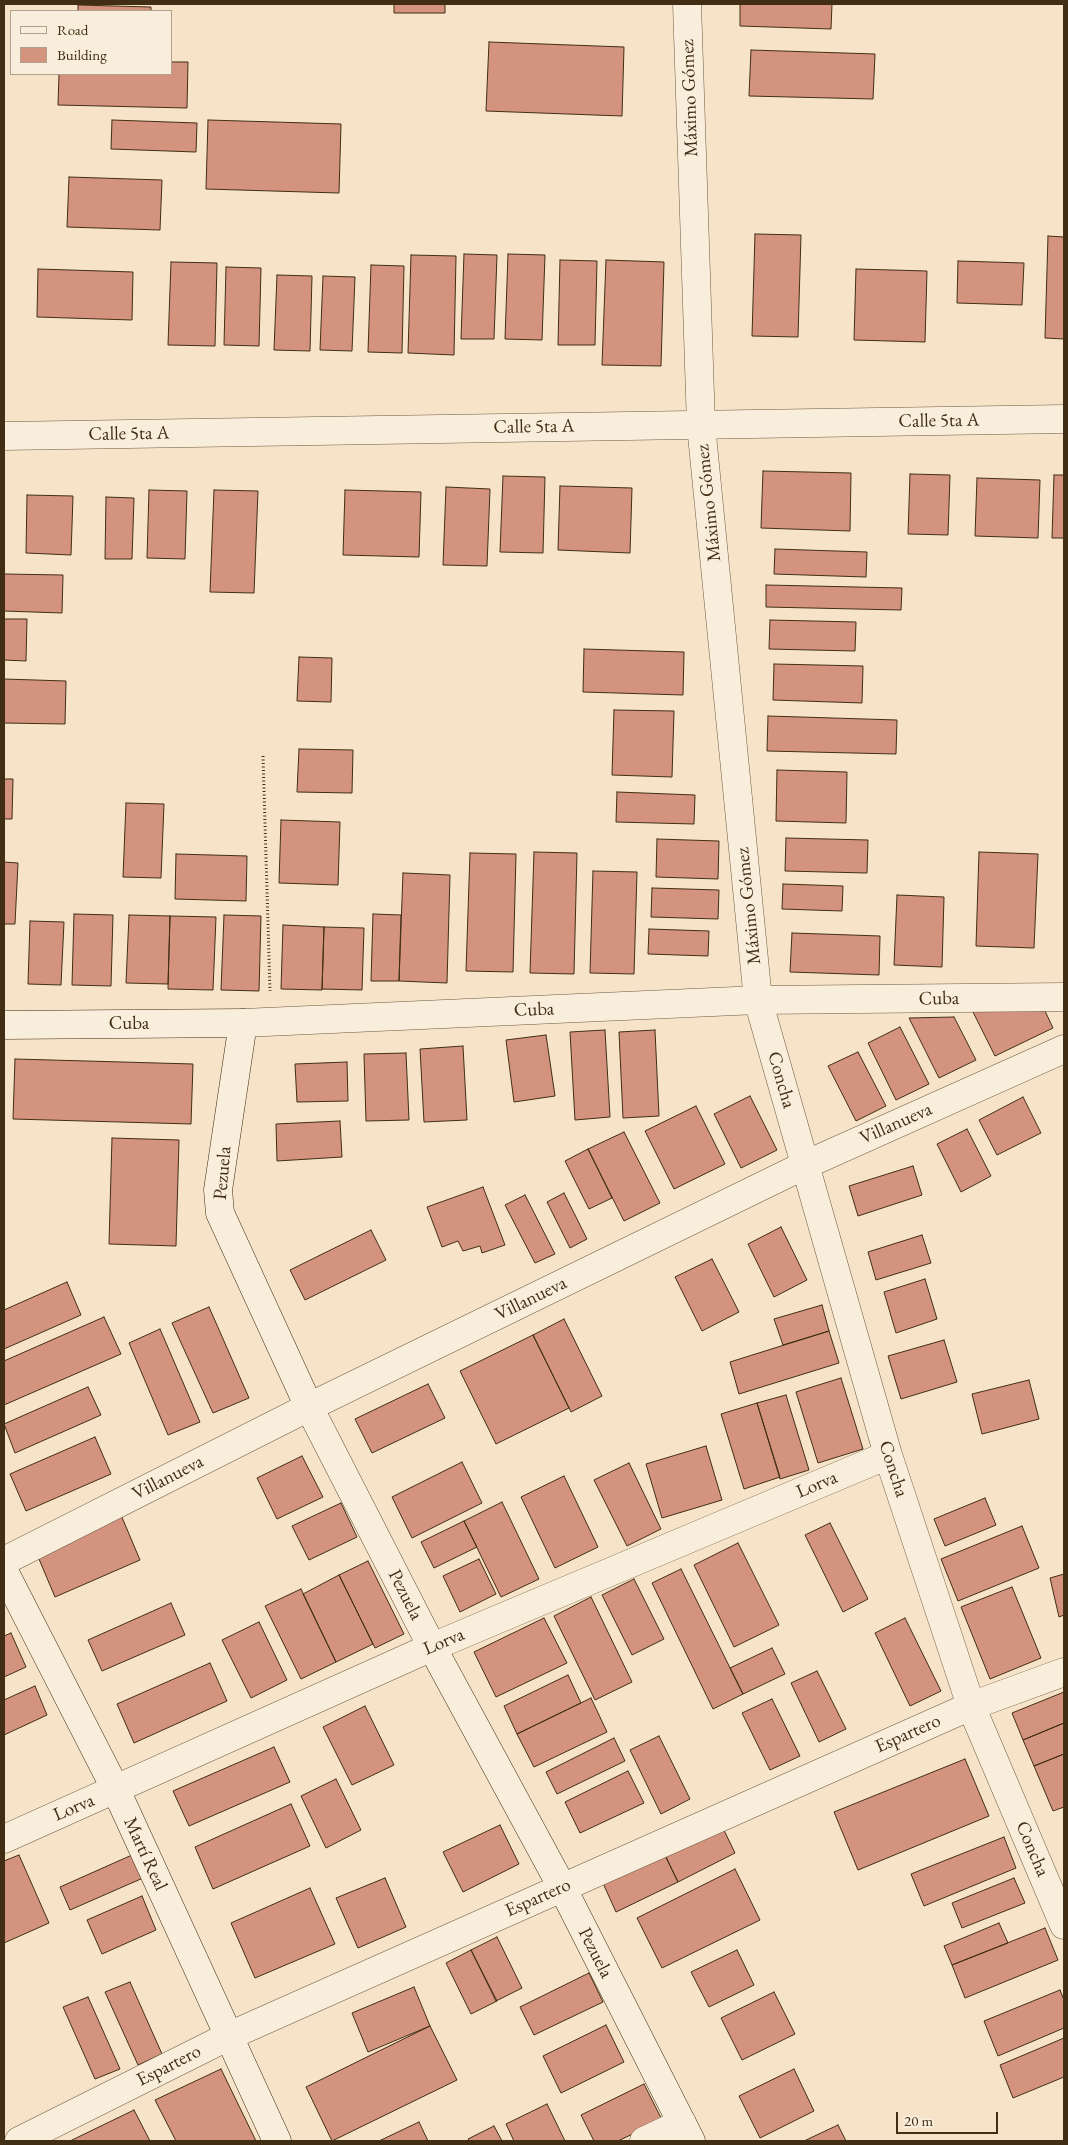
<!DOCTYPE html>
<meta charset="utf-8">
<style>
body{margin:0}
#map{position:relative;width:1068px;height:2145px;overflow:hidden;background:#f6e3c8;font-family:"EB Garamond",serif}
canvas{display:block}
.frame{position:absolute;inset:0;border:5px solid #412e14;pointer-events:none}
.legend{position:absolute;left:10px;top:10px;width:162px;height:65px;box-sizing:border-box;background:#f9eddb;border:1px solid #afa18b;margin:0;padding:6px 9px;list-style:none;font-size:15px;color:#412e14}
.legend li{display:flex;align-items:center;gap:10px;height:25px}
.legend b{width:25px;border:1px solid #afa18b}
.scale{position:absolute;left:896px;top:2112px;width:102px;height:22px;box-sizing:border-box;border:2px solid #412e14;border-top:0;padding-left:6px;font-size:15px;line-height:18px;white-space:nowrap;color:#412e14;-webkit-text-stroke:4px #f9eddb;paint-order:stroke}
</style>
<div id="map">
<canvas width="1068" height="2145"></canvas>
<div class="frame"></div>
<ul class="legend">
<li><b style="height:6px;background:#f9eddb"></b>Road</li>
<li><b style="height:14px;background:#d4937f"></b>Building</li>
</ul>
<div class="scale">20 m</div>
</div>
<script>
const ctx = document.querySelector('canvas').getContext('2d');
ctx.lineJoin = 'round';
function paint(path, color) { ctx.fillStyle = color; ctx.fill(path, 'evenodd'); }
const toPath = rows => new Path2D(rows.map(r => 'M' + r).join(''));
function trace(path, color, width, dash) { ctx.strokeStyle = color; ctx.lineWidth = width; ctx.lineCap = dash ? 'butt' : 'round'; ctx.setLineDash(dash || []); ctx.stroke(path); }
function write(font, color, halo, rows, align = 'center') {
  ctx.font = font + ' "EB Garamond",serif'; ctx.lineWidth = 4.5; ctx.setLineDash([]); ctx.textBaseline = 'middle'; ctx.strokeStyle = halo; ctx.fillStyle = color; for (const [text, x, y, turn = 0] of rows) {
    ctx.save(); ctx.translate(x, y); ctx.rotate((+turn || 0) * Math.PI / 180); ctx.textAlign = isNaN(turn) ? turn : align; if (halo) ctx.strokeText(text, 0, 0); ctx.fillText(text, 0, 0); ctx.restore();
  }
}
const building = toPath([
 [394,4,445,4,445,13,394,13,394,4],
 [740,4,832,4,831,29,740,26,740,4],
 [78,5,151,7,151,11,78,11,78,5],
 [489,42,624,47,622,116,486,111,489,42],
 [751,50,875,54,873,99,749,96,751,50],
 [171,62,188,62,187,108,58,105,59,74,171,74,171,62],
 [112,120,197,123,196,152,111,149,112,120],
 [208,120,341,124,339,193,206,189,208,120],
 [69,177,162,180,160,230,67,227,69,177],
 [755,234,801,235,798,337,752,336,755,234],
 [1048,236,1064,237,1064,339,1045,338,1048,236],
 [464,254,497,255,494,339,461,339,464,254],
 [508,254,545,255,542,340,505,339,508,254],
 [411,255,456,256,454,355,408,353,411,255],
 [560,260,597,261,595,345,558,345,560,260],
 [606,260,664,262,661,366,602,365,606,260],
 [958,261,1024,263,1022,305,957,303,958,261],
 [171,262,217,263,215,346,168,345,171,262],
 [371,265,404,266,402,353,368,352,371,265],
 [226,267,261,268,259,346,224,345,226,267],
 [38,269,133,272,132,320,37,317,38,269],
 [856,269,927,271,925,342,854,340,856,269],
 [277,275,312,276,310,351,274,350,277,275],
 [323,276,355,277,352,351,320,350,323,276],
 [763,471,851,473,850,531,761,528,763,471],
 [910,474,950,475,948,535,908,534,910,474],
 [1054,475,1064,475,1064,538,1052,538,1054,475],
 [503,476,545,477,543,553,500,552,503,476],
 [977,478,1040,480,1038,538,975,536,977,478],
 [560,486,632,488,630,553,558,550,560,486],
 [446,487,490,489,487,566,443,565,446,487],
 [149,490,187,491,185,559,147,558,149,490],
 [214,490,258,491,254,593,210,592,214,490],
 [345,490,421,492,419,557,343,555,345,490],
 [27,495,73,496,71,555,26,553,27,495],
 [106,497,134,498,132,559,105,559,106,497],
 [775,549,867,552,866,577,774,574,775,549],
 [4,574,63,575,62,613,4,611,4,574],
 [766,585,902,588,901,610,766,607,766,585],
 [4,619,27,619,26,661,4,660,4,619],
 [770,620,856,622,855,651,769,649,770,620],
 [584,649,684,652,683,695,583,692,584,649],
 [299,657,332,658,331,702,297,701,299,657],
 [774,664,863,666,862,703,773,700,774,664],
 [4,679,66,681,65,724,4,723,4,679],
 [614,710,674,711,672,777,612,775,614,710],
 [768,716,897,720,896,754,767,751,768,716],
 [299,749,353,750,352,793,297,792,299,749],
 [777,770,847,772,846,823,776,821,777,770],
 [4,779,13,779,12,819,4,819,4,779],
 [617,792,695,795,694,824,616,822,617,792],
 [126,803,164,804,161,878,123,877,126,803],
 [281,820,340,822,338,885,279,883,281,820],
 [786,838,868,840,867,873,785,871,786,838],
 [657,839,719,841,718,879,656,877,657,839],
 [534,852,577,853,574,974,530,973,534,852],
 [979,852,1038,854,1034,948,976,946,979,852],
 [470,853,516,854,513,972,466,971,470,853],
 [176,854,247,856,246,901,175,899,176,854],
 [4,862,18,863,15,924,4,924,4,862],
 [593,871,637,872,634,974,590,973,593,871],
 [403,873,450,875,447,983,399,981,403,873],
 [783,884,843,886,842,911,782,909,783,884],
 [652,888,719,890,718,919,651,917,652,888],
 [897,895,944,897,942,967,894,965,897,895],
 [74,914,113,915,111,986,72,985,74,914],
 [373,914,401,915,399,981,371,981,373,914],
 [129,915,170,916,168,984,126,983,129,915],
 [224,915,261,916,259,991,221,990,224,915],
 [170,916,216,917,213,990,168,989,170,916],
 [30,921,64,922,61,985,28,984,30,921],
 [283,925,324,927,322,990,281,989,283,925],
 [324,927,364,928,362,990,322,989,324,927],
 [649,929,709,931,708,956,648,954,649,929],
 [792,933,880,936,879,975,790,972,792,933],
 [971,1008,1045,1011,1053,1028,995,1056,971,1008],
 [954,1017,976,1060,939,1078,909,1018,954,1017],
 [900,1027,929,1084,896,1100,868,1043,900,1027],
 [605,1030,610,1117,575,1120,570,1032,605,1030],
 [655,1030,659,1116,623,1118,619,1032,655,1030],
 [546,1035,555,1096,514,1102,506,1040,546,1035],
 [463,1046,467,1120,424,1122,420,1049,463,1046],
 [858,1052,886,1106,856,1121,828,1066,858,1052],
 [406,1053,409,1120,366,1121,364,1054,406,1053],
 [15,1059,193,1064,191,1124,13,1119,15,1059],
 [347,1062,348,1101,297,1102,295,1064,347,1062],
 [750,1096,777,1150,741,1168,714,1114,750,1096],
 [1023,1097,1041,1133,997,1155,979,1120,1023,1097],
 [696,1106,725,1164,674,1189,645,1131,696,1106],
 [340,1121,342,1157,277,1161,276,1124,340,1121],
 [967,1129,991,1176,961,1192,937,1144,967,1129],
 [624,1132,660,1203,624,1221,588,1149,624,1132],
 [112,1138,179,1140,176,1246,109,1244,112,1138],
 [588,1149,612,1198,589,1209,565,1161,588,1149],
 [913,1166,922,1195,858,1216,849,1186,913,1166],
 [483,1187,505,1245,482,1253,480,1246,463,1251,458,1241,442,1247,427,1207,483,1187],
 [564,1193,587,1239,570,1248,547,1202,564,1193],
 [525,1195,555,1254,535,1263,505,1205,525,1195],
 [781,1227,807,1280,774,1297,748,1244,781,1227],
 [371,1230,386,1260,305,1300,290,1270,371,1230],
 [922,1235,931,1263,876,1280,868,1252,922,1235],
 [712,1259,739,1312,702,1331,675,1277,712,1259],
 [925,1279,937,1319,896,1333,884,1292,925,1279],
 [67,1282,81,1315,4,1349,4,1310,67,1282],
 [822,1305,829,1331,783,1345,774,1319,822,1305],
 [209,1307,249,1398,213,1413,172,1323,209,1307],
 [104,1317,121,1354,4,1405,4,1361,104,1317],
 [564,1319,602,1396,571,1412,533,1335,564,1319],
 [160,1329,200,1422,168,1435,129,1343,160,1329],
 [829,1331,839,1363,739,1394,730,1362,829,1331],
 [533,1335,569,1408,496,1444,460,1371,533,1335],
 [944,1340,957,1382,901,1399,888,1356,944,1340],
 [841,1378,863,1449,818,1463,796,1392,841,1378],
 [1029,1380,1039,1419,982,1434,972,1394,1029,1380],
 [428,1384,445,1418,372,1453,355,1419,428,1384],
 [88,1387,101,1415,15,1453,4,1424,88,1387],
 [786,1395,809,1470,780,1479,757,1403,786,1395],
 [757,1403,780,1477,744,1489,721,1414,757,1403],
 [95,1437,111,1474,26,1511,10,1474,95,1437],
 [706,1446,722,1500,662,1518,646,1464,706,1446],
 [302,1456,323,1497,277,1519,257,1478,302,1456],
 [462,1462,482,1503,412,1538,392,1497,462,1462],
 [629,1463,661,1529,627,1546,594,1480,629,1463],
 [564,1476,598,1547,555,1568,521,1497,564,1476],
 [985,1498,996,1525,945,1546,934,1519,985,1498],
 [502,1502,539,1579,501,1597,464,1521,502,1502],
 [341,1503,357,1537,309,1560,292,1526,341,1503],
 [121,1515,140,1560,55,1597,36,1552,121,1515],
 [464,1521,477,1547,434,1568,421,1542,464,1521],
 [830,1523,868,1599,843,1612,805,1535,830,1523],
 [1022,1526,1039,1568,958,1601,941,1559,1022,1526],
 [738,1543,779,1625,734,1647,694,1565,738,1543],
 [479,1559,496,1594,460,1612,443,1576,479,1559],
 [368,1561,404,1634,375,1648,339,1575,368,1561],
 [681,1569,743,1694,713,1709,652,1583,681,1569],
 [1064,1574,1064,1615,1059,1617,1050,1578,1064,1574],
 [339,1575,373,1644,336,1662,303,1594,339,1575],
 [634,1579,664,1639,632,1655,602,1595,634,1579],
 [1012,1587,1041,1658,990,1679,961,1607,1012,1587],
 [301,1589,336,1662,301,1679,265,1606,301,1589],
 [591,1597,632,1682,595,1700,554,1616,591,1597],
 [171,1603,185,1635,102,1671,88,1640,171,1603],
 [544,1618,567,1663,496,1697,474,1652,544,1618],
 [905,1618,941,1691,910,1706,875,1633,905,1618],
 [259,1622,287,1680,251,1698,222,1640,259,1622],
 [11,1633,26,1667,4,1677,4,1636,11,1633],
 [772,1648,785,1674,743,1694,730,1668,772,1648],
 [210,1663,227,1701,134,1743,117,1704,210,1663],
 [817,1671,846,1729,819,1742,791,1683,817,1671],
 [568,1675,581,1703,517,1734,504,1706,568,1675],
 [35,1686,47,1715,4,1735,4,1700,35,1686],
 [1064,1692,1064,1723,1023,1740,1012,1713,1064,1692],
 [591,1698,607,1732,534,1767,517,1734,591,1698],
 [772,1699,800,1756,770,1770,742,1713,772,1699],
 [365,1706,394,1765,352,1785,323,1727,365,1706],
 [1064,1723,1064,1754,1034,1766,1023,1740,1064,1723],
 [659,1736,690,1799,661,1814,630,1750,659,1736],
 [614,1738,625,1761,557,1794,546,1772,614,1738],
 [274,1747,290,1782,189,1826,173,1791,274,1747],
 [1064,1754,1064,1807,1053,1811,1034,1766,1064,1754],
 [965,1759,989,1816,858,1870,834,1812,965,1759],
 [628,1771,644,1803,580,1833,565,1802,628,1771],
 [336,1779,361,1830,326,1848,301,1796,336,1779],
 [291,1804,310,1846,213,1889,195,1847,291,1804],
 [721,1824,735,1853,678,1882,663,1851,721,1824],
 [500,1825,519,1864,463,1892,443,1852,500,1825],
 [1004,1837,1016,1868,924,1906,911,1874,1004,1837],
 [663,1851,678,1882,616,1912,602,1881,663,1851],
 [19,1855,49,1923,4,1943,4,1861,19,1855],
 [132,1855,143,1878,70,1910,60,1887,132,1855],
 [735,1869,760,1920,662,1968,637,1918,735,1869],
 [385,1878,406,1927,358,1948,336,1898,385,1878],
 [1014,1878,1025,1903,962,1928,952,1903,1014,1878],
 [310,1888,335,1944,255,1978,231,1923,310,1888],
 [142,1896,156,1930,102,1954,87,1920,142,1896],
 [999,1923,1008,1943,952,1965,944,1946,999,1923],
 [1045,1928,1058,1960,965,1998,952,1965,1045,1928],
 [497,1937,522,1988,496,2001,471,1950,497,1937],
 [471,1950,497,2001,471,2014,446,1963,471,1950],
 [737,1950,754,1985,709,2007,691,1972,737,1950],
 [589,1973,603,2002,534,2035,520,2007,589,1973],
 [130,1982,162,2054,138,2065,105,1992,130,1982],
 [414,1987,430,2026,368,2052,352,2013,414,1987],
 [1060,1990,1064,2000,1064,2028,998,2056,984,2021,1060,1990],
 [774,1992,795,2034,742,2060,721,2018,774,1992],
 [88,1997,120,2069,95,2079,63,2007,88,1997],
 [606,2025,624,2062,561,2093,543,2056,606,2025],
 [430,2026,457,2080,332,2141,306,2087,430,2026],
 [1064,2038,1064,2077,1013,2098,1000,2065,1064,2038],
 [221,2069,256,2141,176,2141,155,2100,221,2069],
 [794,2069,814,2111,760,2138,739,2096,794,2069],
 [644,2084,662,2120,618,2141,594,2141,581,2115,644,2084],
 [547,2104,565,2141,514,2141,506,2124,547,2104],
 [134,2110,150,2141,70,2141,134,2110],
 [419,2122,428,2141,379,2141,419,2122],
 [838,2125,846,2141,804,2141,838,2125],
 [494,2126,502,2141,469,2141,468,2139,494,2126]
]);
const path = toPath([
 [263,756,270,991]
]);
const minor = toPath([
 [687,4,701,425,758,1000,888,1455,971,1706,1064,1925],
 [4,1561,309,1407,805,1165,1064,1049],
 [4,1839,432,1647,888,1455],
 [19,2141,229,2036,971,1706,1064,1672],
 [644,2141,682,2123]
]);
const tertiary = toPath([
 [4,436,1064,419],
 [243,1023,758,1000,1064,997]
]);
const secondary = toPath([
 [4,1025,243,1023,218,1190,220,1213,309,1407,432,1647,562,1887,691,2141],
 [4,1571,116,1790,277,2141]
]);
const streetNames = [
 ["Máximo Gómez",690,98,-92],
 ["Calle 5ta A",939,421,-1],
 ["Calle 5ta A",534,427,-1],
 ["Calle 5ta A",129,434,-1],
 ["Máximo Gómez",709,503,-96],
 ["Máximo Gómez",749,906,-96],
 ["Cuba",939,999,-1],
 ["Cuba",534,1010,-2],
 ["Cuba",129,1024],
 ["Concha",781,1080,74],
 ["Villanueva",896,1124,-24],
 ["Pezuela",223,1173,-85],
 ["Villanueva",531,1299,-26],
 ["Concha",893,1469,72],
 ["Villanueva",168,1478,-27],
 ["Lorva",817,1485,-23],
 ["Pezuela",405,1595,63],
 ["Lorva",444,1642,-23],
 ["Espartero",908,1734,-24],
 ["Lorva",74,1808,-23],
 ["Concha",1032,1849,67],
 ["Martí Real",145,1854,65],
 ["Espartero",538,1898,-24],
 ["Pezuela",595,1953,63],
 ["Espartero",169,2066,-27]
];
paint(building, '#d4937f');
trace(building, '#412e14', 1);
trace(minor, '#6e5b41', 29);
trace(tertiary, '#6e5b41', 29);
trace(secondary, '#412e14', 29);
trace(path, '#412e14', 3, [1, 2.5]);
trace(minor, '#f9eddb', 28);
trace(tertiary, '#f9eddb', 28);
trace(secondary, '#f9eddb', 28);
write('19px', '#412e14', '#f9eddb', streetNames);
</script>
